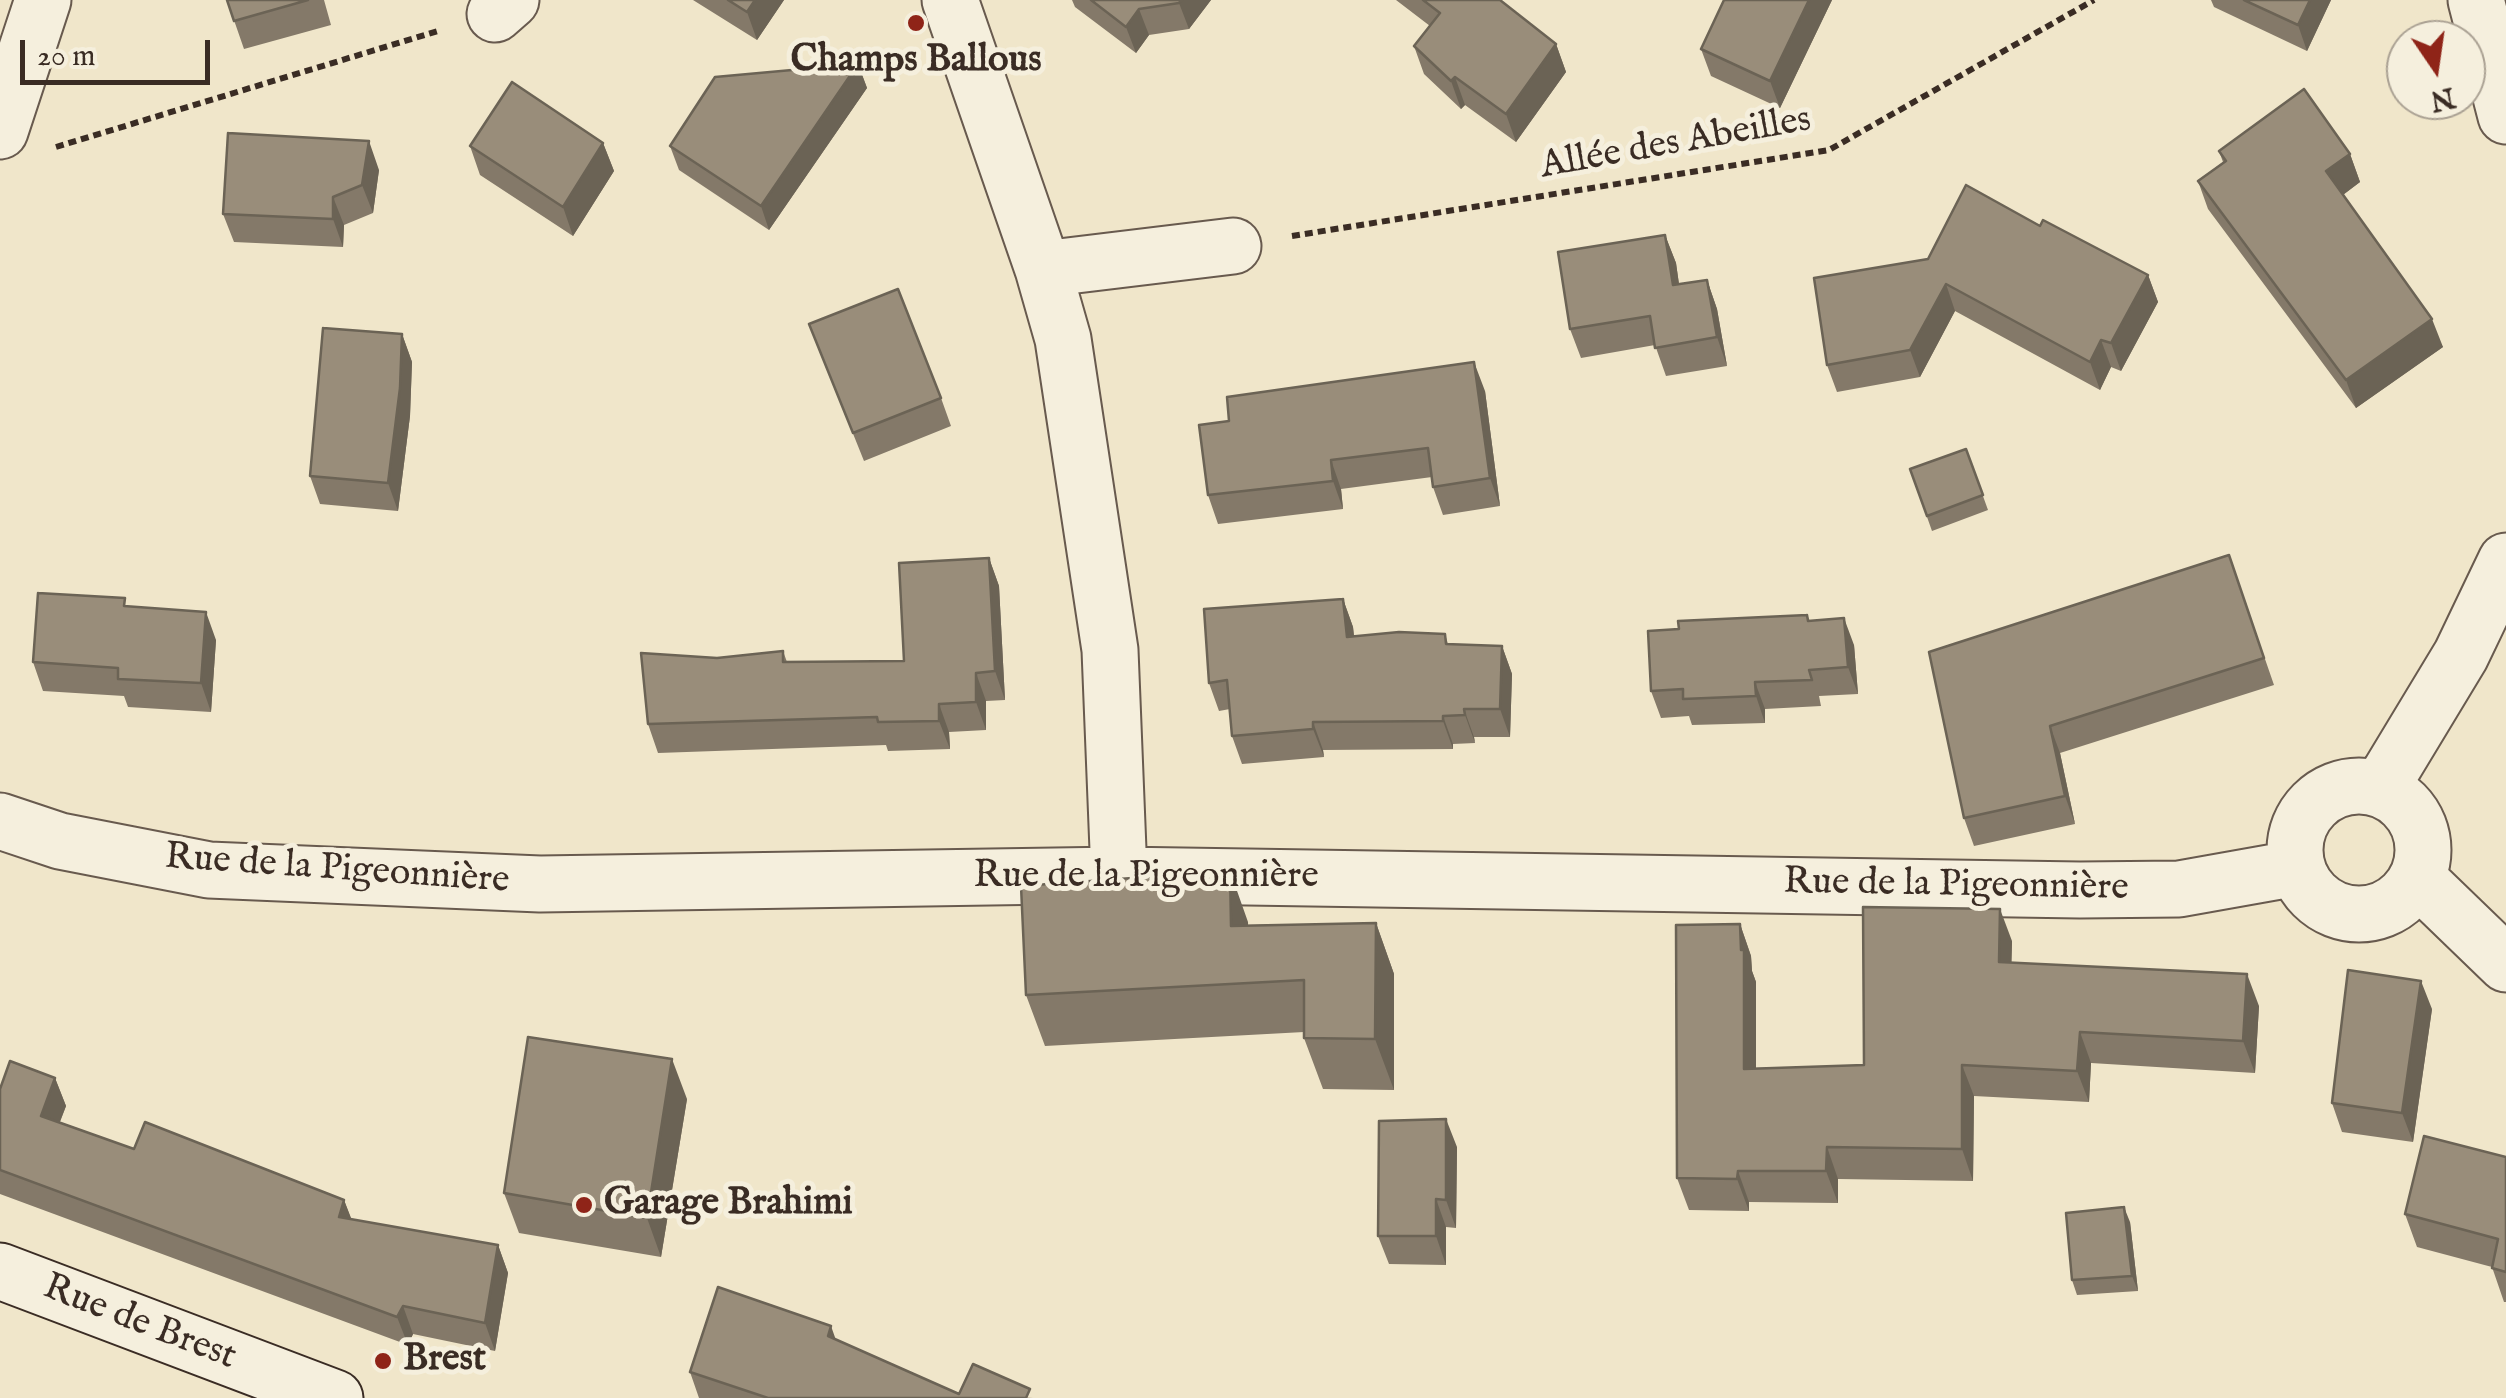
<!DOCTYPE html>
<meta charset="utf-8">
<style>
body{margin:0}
#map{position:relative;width:2506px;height:1398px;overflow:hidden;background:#f0e6ca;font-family:"IM FELL English",serif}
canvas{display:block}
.north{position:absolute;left:2386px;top:20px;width:100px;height:100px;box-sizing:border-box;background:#f5efdd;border:2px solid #aaa193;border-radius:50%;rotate:167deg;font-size:28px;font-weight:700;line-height:40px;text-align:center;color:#3a2c24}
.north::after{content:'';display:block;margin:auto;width:35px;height:45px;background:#8f2418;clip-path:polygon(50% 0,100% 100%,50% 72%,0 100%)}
.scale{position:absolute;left:20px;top:40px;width:190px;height:45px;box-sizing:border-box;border:5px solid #3a2c24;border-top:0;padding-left:12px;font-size:30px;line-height:35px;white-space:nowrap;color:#3a2c24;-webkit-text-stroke:8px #f5efdd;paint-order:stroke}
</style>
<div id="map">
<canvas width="2506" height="1398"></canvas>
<div class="north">N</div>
<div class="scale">20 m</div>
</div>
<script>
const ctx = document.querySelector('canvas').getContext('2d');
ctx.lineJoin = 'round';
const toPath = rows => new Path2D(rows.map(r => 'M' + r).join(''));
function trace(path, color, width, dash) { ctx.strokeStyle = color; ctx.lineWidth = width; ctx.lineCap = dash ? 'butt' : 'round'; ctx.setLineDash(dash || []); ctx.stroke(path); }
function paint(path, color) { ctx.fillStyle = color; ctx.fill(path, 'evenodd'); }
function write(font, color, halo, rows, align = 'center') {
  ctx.font = font + ' "IM FELL English",serif'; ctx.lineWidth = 10; ctx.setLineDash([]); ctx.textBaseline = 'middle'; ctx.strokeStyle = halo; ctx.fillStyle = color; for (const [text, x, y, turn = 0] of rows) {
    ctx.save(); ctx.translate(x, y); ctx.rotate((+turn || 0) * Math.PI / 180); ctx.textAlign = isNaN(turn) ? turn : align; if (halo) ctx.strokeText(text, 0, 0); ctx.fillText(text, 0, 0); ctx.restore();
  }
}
const path = toPath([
 [56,147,441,30],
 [1292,236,1829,150,2094,0]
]);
const street = toPath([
 [950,0,1043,269,1063,339,1110,650,1119,875],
 [2476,0,2506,116],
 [495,14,511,0],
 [0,131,43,0],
 [1043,269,1233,246],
 '2295 850a64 64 0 1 1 128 0a64 64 0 1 1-128 0Z',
 [2380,789,2461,655,2506,561],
 [0,821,60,841,209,870,540,884,1119,875,2080,890,2179,889,2297,868],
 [2418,879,2506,964]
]);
const secondary = toPath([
 [0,1271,335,1398]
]);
const wall = toPath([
 [227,0,324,0,331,25,244,49],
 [693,0,784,0,757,40],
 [1072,0,1211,0,1189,29,1149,35,1136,53,1075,7],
 [1396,0,1500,0,1556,44,1566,72,1516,142,1465,105,1461,109,1424,74,1414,46,1430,26],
 [1724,0,1832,0,1780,108,1711,76,1701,49],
 [2211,0,2331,0,2307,51,2214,7],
 [858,64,867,88,769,230,679,170,670,146],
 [603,143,614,171,573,236,480,175,470,146],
 [2219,151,2350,154,2360,182,2343,195,2443,347,2356,408,2208,209,2198,181,2223,162],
 [379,170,373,213,344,225,343,247,234,242,223,214],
 [2040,226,2148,275,2158,302,2121,371,2111,367,2100,390,1955,311,1920,377,1837,392,1827,365,1928,259],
 [1665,235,1676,263,1679,284,1707,280,1717,309,1727,366,1666,376,1655,345,1581,358,1570,329],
 [809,324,941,398,951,426,864,461],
 [402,334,412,362,410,416,398,511,320,504,310,476],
 [1485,391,1500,506,1443,515,1433,487,1432,477,1341,489,1343,509,1218,524,1208,495],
 [1966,449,1988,510,1932,531,1910,469],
 [2229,555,2274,685,2060,753,2075,824,1974,846,1964,818,1929,652],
 [989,558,999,586,1005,700,986,701,986,730,949,732,950,749,888,751,886,745,658,753,648,724,717,658,783,651,787,662,904,661],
 [1343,599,1353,627,1354,636,1445,634,1448,644,1502,646,1512,674,1510,737,1474,737,1475,743,1453,744,1453,749,1323,750,1324,757,1242,764,1232,736,1230,709,1219,711,1209,683],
 [128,606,216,640,211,712,128,707,124,696,43,691,33,662],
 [1807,615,1810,621,1854,645,1858,694,1819,696,1821,706,1765,709,1765,723,1692,725,1689,716,1661,718,1651,691,1679,629],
 [1248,922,1248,925,1376,923,1394,974,1394,1090,1323,1089,1304,1038,1304,1032,1045,1046,1026,995],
 [1740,924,1751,956,1752,971,1756,982,1756,1068,1864,1065,2012,941,2011,962,2259,1006,2255,1073,2091,1063,2089,1102,1974,1096,1973,1181,1838,1179,1838,1203,1749,1202,1749,1211,1689,1210,1677,1178],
 [2432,1009,2413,1142,2342,1132,2332,1103],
 [55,1078,66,1106,60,1122,134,1149,344,1200,351,1219,498,1245,508,1273,495,1351,413,1334,408,1345,0,1194,0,1089],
 [687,1099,661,1257,519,1233,504,1193],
 [1457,1147,1456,1228,1446,1227,1446,1265,1389,1264,1378,1236],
 [2506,1157,2506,1302,2504,1302,2492,1267,2417,1247,2405,1214],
 [2130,1222,2138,1291,2077,1295,2072,1280],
 [836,1340,959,1394,1033,1398,699,1398,690,1372]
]);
const shadedWall = toPath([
 [755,0,784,0,757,40,747,12],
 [1182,0,1211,0,1189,29,1179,3],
 [1809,0,1832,0,1780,108,1770,81],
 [2310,0,2331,0,2307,51,2298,25],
 [1139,9,1149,35,1136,53,1126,27],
 [1556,44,1566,72,1516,142,1506,114],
 [858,64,867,88,769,230,761,206],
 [1455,77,1465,105,1461,109,1451,81],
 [369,141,379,170,373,213,362,185],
 [603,143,614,171,573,236,563,207],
 [2350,154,2360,182,2336,200,2326,171],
 [333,197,344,225,343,247,333,219],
 [1665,235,1676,263,1683,313,1673,285],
 [2148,275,2158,302,2121,371,2111,343],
 [1707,280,1717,309,1727,366,1717,337],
 [1946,284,1955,311,1920,377,1910,350],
 [2432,319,2443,347,2356,408,2346,380],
 [402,334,412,362,410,416,398,511,388,483],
 [2101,340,2111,367,2100,390,2090,362],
 [1474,362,1485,391,1500,506,1490,478],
 [1331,460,1341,489,1343,509,1333,481],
 [989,558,999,586,1005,700,995,671],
 [1343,599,1353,627,1357,665,1347,637],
 [206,612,216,640,211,712,201,683],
 [1844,618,1854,645,1858,694,1848,667],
 [1502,646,1512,674,1510,737,1500,709],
 [976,673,986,701,986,730,976,702],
 [1755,682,1765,709,1765,723,1756,696],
 [939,704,949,732,950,749,939,721],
 [1464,709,1474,737,1475,743,1465,715],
 [1443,716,1453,744,1453,749,1443,721],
 [1313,722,1323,750,1324,757,1313,729],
 [2050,726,2060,753,2075,824,2065,796],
 [1230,871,1248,922,1250,977,1231,926],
 [2000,909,2012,941,2011,994,1999,962],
 [1376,923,1394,974,1394,1090,1375,1039],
 [1740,924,1751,956,1752,971,1756,982,1756,1100,1744,1069],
 [2247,974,2259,1006,2255,1073,2243,1041],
 [2421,981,2432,1009,2413,1142,2402,1113],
 [2080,1032,2091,1063,2089,1102,2077,1071],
 [672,1059,687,1099,661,1257,647,1218],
 [1962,1065,1974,1096,1973,1181,1962,1149],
 [55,1078,66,1106,51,1144,41,1116],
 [1446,1119,1457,1147,1456,1228,1446,1200],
 [1827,1147,1838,1179,1838,1203,1826,1171],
 [1738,1171,1749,1202,1749,1211,1737,1179],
 [1436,1199,1446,1227,1446,1265,1436,1236],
 [344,1200,355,1228,339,1217],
 [2124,1207,2130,1222,2138,1291,2132,1276],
 [498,1245,508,1273,495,1351,485,1323],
 [403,1306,413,1334,408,1345,397,1317],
 [831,1326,843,1360,828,1336]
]);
const building = toPath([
 [227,0,308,0,234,21,227,0],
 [728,0,755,0,747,12,728,0],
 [1091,0,1182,0,1179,3,1139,9,1126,27,1091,0],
 [1423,0,1500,0,1556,44,1506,114,1455,77,1451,81,1414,46,1440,13,1423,0],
 [1724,0,1809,0,1770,81,1701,49,1724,0],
 [2244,0,2310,0,2298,25,2244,0],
 [858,64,761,206,670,146,715,77,858,64],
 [512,82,603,143,563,207,470,146,512,82],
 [2304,89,2350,154,2326,171,2432,319,2346,380,2198,181,2226,161,2219,151,2304,89],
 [228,133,369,141,362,185,333,197,333,219,223,214,228,133],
 [1966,185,2040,226,2043,220,2148,275,2111,343,2101,340,2090,362,1946,284,1910,350,1827,365,1814,278,1928,259,1966,185],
 [1665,235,1673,285,1707,280,1717,337,1655,348,1650,316,1570,329,1558,252,1665,235],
 [898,289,941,398,853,433,809,324,898,289],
 [323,328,402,334,400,388,388,483,310,476,323,328],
 [1474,362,1490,478,1433,487,1428,448,1331,460,1333,481,1208,495,1199,425,1229,421,1227,397,1474,362],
 [1966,449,1983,495,1927,516,1910,469,1966,449],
 [2229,555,2264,658,2050,726,2065,796,1964,818,1929,652,2229,555],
 [989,558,995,671,976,673,976,702,939,704,939,721,878,722,877,717,648,724,641,653,717,658,783,651,783,662,904,661,899,563,989,558],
 [38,593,125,598,124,606,206,612,201,683,118,679,118,668,33,662,38,593],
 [1343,599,1347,637,1399,632,1445,634,1446,644,1502,646,1500,709,1464,709,1465,715,1443,716,1443,721,1313,722,1313,729,1232,736,1227,680,1209,683,1204,609,1343,599],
 [1807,615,1808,621,1844,618,1848,667,1809,670,1812,680,1755,682,1756,696,1683,699,1683,689,1651,691,1648,631,1679,629,1678,621,1807,615],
 [1230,871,1231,926,1376,923,1375,1039,1304,1038,1304,980,1026,995,1021,886,1230,871],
 [1863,907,2000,909,1999,962,2247,974,2243,1041,2080,1032,2077,1071,1962,1065,1962,1149,1827,1147,1826,1171,1738,1171,1737,1179,1677,1178,1676,925,1740,924,1741,950,1744,950,1744,1069,1864,1065,1863,907],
 [2348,970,2421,981,2402,1113,2332,1103,2348,970],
 [528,1037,672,1059,647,1218,504,1193,528,1037],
 [10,1061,55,1078,41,1116,134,1149,145,1122,344,1200,339,1217,498,1245,485,1323,403,1306,397,1317,0,1170,0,1089,10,1061],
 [1446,1119,1446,1200,1436,1199,1436,1236,1378,1236,1379,1121,1446,1119],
 [2424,1136,2506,1157,2506,1272,2492,1268,2498,1239,2405,1214,2424,1136],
 [2124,1207,2132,1276,2072,1280,2066,1213,2124,1207],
 [718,1287,831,1326,828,1336,959,1394,973,1364,1030,1389,1026,1398,768,1398,690,1372,718,1287]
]);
const markers = [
 [916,23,10,"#8f2418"],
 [584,1205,10,"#8f2418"],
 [383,1361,10,"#8f2418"]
];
const poiNames = [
 ["Champs Ballous",916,62,"center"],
 ["Garage Brahimi",604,1205],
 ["Brest",403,1361]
];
const streetNames = [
 ["Allée des Abeilles",1676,145,-10],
 ["Rue de la Pigeonnière",337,871,4],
 ["Rue de la Pigeonnière",1146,878],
 ["Rue de la Pigeonnière",1956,887,1],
 ["Rue de Brest",139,1324,21]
];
trace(street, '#685a4e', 59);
trace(secondary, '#3a2c24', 59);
trace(path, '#3a2c24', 6, [8, 5]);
trace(street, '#f5efdd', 55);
trace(secondary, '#f5efdd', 55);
paint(wall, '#847969');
paint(shadedWall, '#6b6355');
paint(building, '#998d7a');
trace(building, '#6b6355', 2.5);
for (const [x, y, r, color] of markers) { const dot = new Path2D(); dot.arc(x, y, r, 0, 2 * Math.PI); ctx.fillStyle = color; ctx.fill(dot); trace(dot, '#f5efdd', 4); }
write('bold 38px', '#3a2c24', '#f5efdd', poiNames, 'left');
write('38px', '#3a2c24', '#f5efdd', streetNames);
</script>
